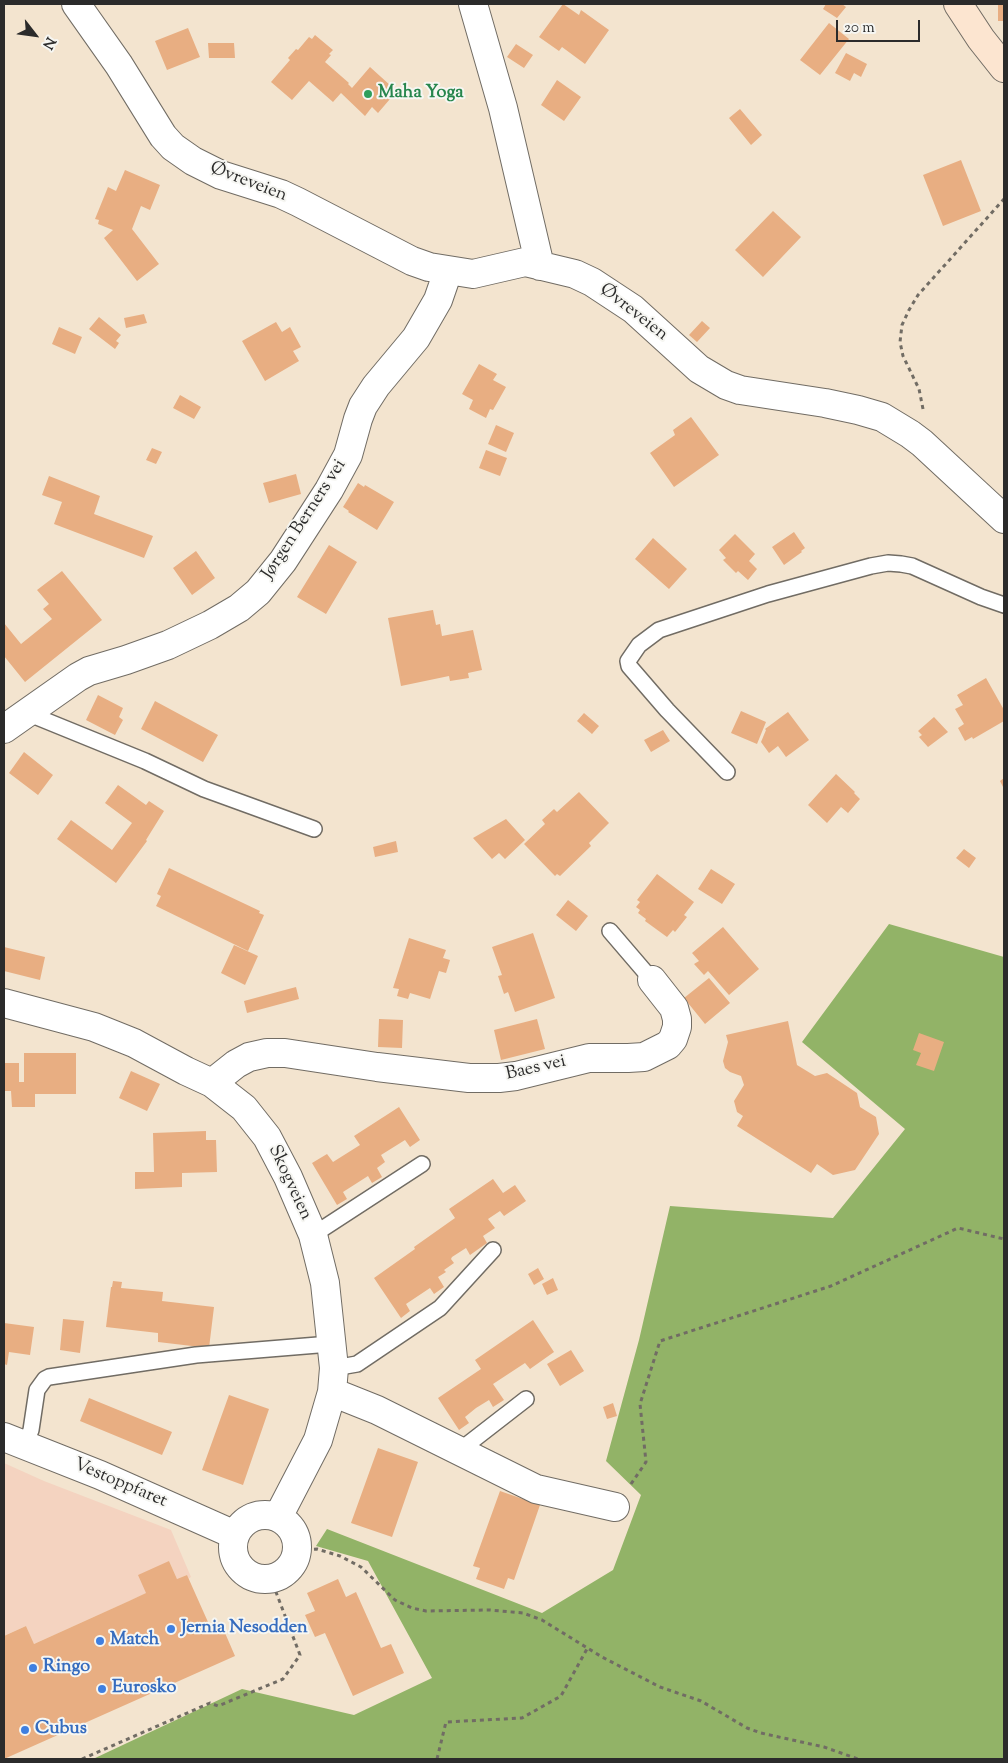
<!DOCTYPE html>
<meta charset="utf-8">
<style>
body{margin:0}
#map{position:relative;width:1008px;height:1763px;overflow:hidden;background:#f3e4cf;font-family:"Sorts Mill Goudy",serif}
canvas{display:block}
.frame{position:absolute;inset:0;border:5px solid #2b2b2b;pointer-events:none}
.north{position:absolute;left:10px;top:10px;width:50px;height:50px;-webkit-text-stroke:4px #f6f6f2;paint-order:stroke;rotate:120deg;font-size:14px;font-weight:700;line-height:20px;text-align:center;color:#2b2b2b}
.north::after{content:'';display:block;margin:auto;width:18px;height:22px;background:#2b2b2b;clip-path:polygon(50% 0,100% 100%,50% 72%,0 100%)}
.scale{position:absolute;left:836px;top:20px;width:84px;height:22px;box-sizing:border-box;border:2px solid #2b2b2b;border-top:0;padding-left:6px;font-size:15px;line-height:18px;white-space:nowrap;color:#2b2b2b;-webkit-text-stroke:4px #f6f6f2;paint-order:stroke}
</style>
<div id="map">
<canvas width="1008" height="1763"></canvas>
<div class="frame"></div>
<div class="north">N</div>
<div class="scale">20 m</div>
</div>
<script>
const ctx = document.querySelector('canvas').getContext('2d');
ctx.lineJoin = 'round';
function paint(path, color) { ctx.fillStyle = color; ctx.fill(path, 'evenodd'); }
const toPath = rows => new Path2D(rows.map(r => 'M' + r).join(''));
function trace(path, color, width, dash) { ctx.strokeStyle = color; ctx.lineWidth = width; ctx.lineCap = dash ? 'butt' : 'round'; ctx.setLineDash(dash || []); ctx.stroke(path); }
function write(font, color, halo, rows, align = 'center') {
  ctx.font = font + ' "Sorts Mill Goudy",serif'; ctx.lineWidth = 4; ctx.setLineDash([]); ctx.textBaseline = 'middle'; ctx.strokeStyle = halo; ctx.fillStyle = color; for (const [text, x, y, turn = 0] of rows) {
    ctx.save(); ctx.translate(x, y); ctx.rotate((+turn || 0) * Math.PI / 180); ctx.textAlign = isNaN(turn) ? turn : align; if (halo) ctx.strokeText(text, 0, 0); ctx.fillText(text, 0, 0); ctx.restore();
  }
}
const built = toPath([
 [4,1463,44,1481,171,1530,191,1577,188,1579,187,1575,177,1579,169,1561,146,1593,136,1598,34,1644,26,1626,4,1636]
]);
const forest = toPath([
 [889,924,1004,957,1004,1759,93,1759,242,1689,354,1715,432,1678,368,1561,316,1546,327,1529,542,1613,613,1570,641,1495,606,1461,639,1340,670,1206,833,1218,905,1129,802,1042]
]);
const building = toPath([
 [563,4,579,15,581,10,609,30,585,64,562,47,559,51,539,37],
 [826,4,842,4,846,7,837,18,823,9],
 [998,4,1004,4,1004,21,998,21],
 [829,23,849,39,820,75,800,60],
 [188,28,200,57,167,70,155,41],
 [315,35,333,50,329,54,331,55,325,62,349,83,348,84,352,88,370,67,391,86,384,94,390,99,378,113,372,107,365,116,341,93,333,102,309,81,292,100,271,82,290,60,288,58,296,49,298,50,309,37,312,39],
 [208,43,234,43,235,58,209,58],
 [516,44,533,55,524,68,507,57],
 [846,53,867,64,861,77,854,73,850,81,835,73],
 [557,80,581,97,564,121,541,105],
 [740,109,762,135,751,145,729,118],
 [961,160,981,211,943,226,923,175],
 [125,170,160,185,150,210,141,206,132,229,159,264,137,281,104,238,113,230,98,224,99,220,95,219,108,187,116,191],
 [773,211,801,237,763,277,735,250],
 [144,314,147,323,126,328,124,318],
 [99,317,121,335,116,341,119,343,115,349,89,329],
 [702,321,710,328,697,342,689,335],
 [276,322,282,332,290,327,301,347,293,351,299,361,265,381,242,341],
 [59,327,82,337,75,354,52,344],
 [479,364,497,374,493,380,506,387,493,410,490,409,486,418,469,409,473,400,462,394],
 [180,395,201,407,194,419,173,408],
 [691,417,719,455,674,487,650,453,675,435,673,430],
 [496,425,514,433,506,452,488,444],
 [152,448,162,452,156,464,146,460],
 [486,450,507,458,500,476,479,468],
 [296,474,301,494,269,503,263,483],
 [49,476,100,496,94,514,153,536,144,558,54,524,62,502,42,495],
 [358,483,364,487,365,485,394,502,377,530,348,512,349,511,343,507],
 [794,532,805,548,801,551,802,552,784,565,772,547],
 [735,534,755,554,749,561,757,569,748,580,738,571,736,573,723,560,726,558,719,550],
 [653,538,687,569,669,589,635,559],
 [329,545,357,562,326,614,297,597],
 [196,551,215,578,192,595,173,568],
 [62,571,102,620,25,682,4,656,4,623,21,644,52,619,43,609,49,604,37,590],
 [433,610,436,625,440,624,442,636,473,630,482,670,468,673,469,678,450,681,449,676,401,686,388,618],
 [986,678,1004,710,1004,721,973,739,972,737,965,741,958,728,964,724,955,709,963,705,957,695],
 [98,695,123,708,119,717,123,720,115,735,86,720],
 [155,701,218,735,203,762,141,729],
 [741,711,766,722,757,744,731,733],
 [788,712,809,740,786,757,778,746,769,753,761,742,766,730,765,729],
 [584,713,599,726,592,734,577,721],
 [934,717,948,732,928,747,919,737,922,735,918,731],
 [663,730,670,741,651,752,644,740],
 [24,752,53,775,38,795,9,773],
 [836,774,855,792,854,793,860,799,848,813,841,807,827,823,808,805],
 [1004,778,1004,789,1000,781],
 [118,785,146,805,149,801,164,811,146,840,147,841,116,883,57,839,71,820,112,850,132,823,105,803],
 [579,792,609,823,589,843,591,846,560,876,557,874,555,876,524,844,545,824,542,820,554,809,557,812],
 [506,819,525,840,505,859,499,853,492,859,473,838],
 [396,841,398,852,375,857,373,847],
 [964,849,976,858,969,868,956,858],
 [169,868,260,911,259,913,264,915,248,951,156,906,161,896,157,894],
 [711,869,735,884,722,904,698,889],
 [657,874,694,902,684,915,687,917,675,932,673,930,667,937,645,921,646,919,638,913,640,910,636,907,640,902,637,900],
 [568,900,588,916,576,931,556,915],
 [723,927,759,969,729,995,708,971,704,975,694,964,699,961,692,953],
 [533,933,555,998,515,1012,508,992,504,994,498,976,502,975,492,947],
 [409,938,446,950,443,958,450,960,446,973,439,971,430,999,410,993,408,999,397,996,399,989,393,988],
 [234,945,258,956,245,985,221,973],
 [4,947,45,957,40,980,4,971],
 [709,978,730,1003,705,1024,684,998],
 [296,987,299,999,247,1013,244,1001],
 [379,1019,403,1020,402,1048,378,1047],
 [537,1019,545,1049,501,1060,494,1030],
 [788,1021,797,1065,815,1076,827,1073,857,1093,860,1107,876,1117,879,1134,855,1170,833,1175,817,1164,811,1173,737,1126,743,1116,737,1112,734,1101,744,1085,741,1076,730,1072,725,1068,723,1061,728,1042,726,1035],
 [919,1033,944,1042,934,1071,916,1065,921,1053,913,1050],
 [24,1053,76,1053,76,1094,35,1094,35,1107,12,1107,11,1091,5,1091,5,1063,19,1063,19,1082,24,1082],
 [131,1071,160,1084,147,1111,119,1098],
 [399,1107,420,1140,410,1147,405,1140,381,1155,385,1162,377,1168,382,1177,372,1183,368,1176,343,1192,347,1199,337,1205,312,1163,327,1154,333,1162,360,1145,354,1136],
 [206,1131,206,1140,216,1140,217,1172,182,1173,182,1187,135,1189,135,1172,154,1172,153,1133],
 [493,1179,503,1193,515,1185,526,1201,504,1216,500,1211,488,1219,495,1228,483,1236,487,1243,470,1255,466,1248,452,1257,451,1259,454,1263,444,1270,446,1272,438,1277,444,1287,434,1294,430,1288,406,1304,410,1311,401,1318,374,1278,415,1249,414,1247,455,1218,449,1209],
 [538,1268,544,1279,534,1285,528,1274],
 [553,1278,558,1290,547,1295,542,1284],
 [113,1281,122,1282,121,1288,163,1292,162,1301,214,1307,209,1348,158,1342,158,1333,106,1327,111,1287,112,1287],
 [63,1319,84,1321,80,1353,60,1350],
 [533,1320,554,1352,530,1369,525,1363,493,1384,504,1400,493,1407,489,1400,476,1408,465,1417,469,1423,459,1430,438,1398,481,1369,475,1360],
 [4,1323,34,1327,30,1355,9,1352,7,1365,4,1364],
 [571,1350,584,1371,560,1386,547,1364],
 [229,1395,269,1409,243,1485,202,1470],
 [89,1398,172,1432,162,1455,80,1421],
 [613,1403,617,1416,607,1419,603,1407],
 [378,1448,418,1462,392,1537,351,1523],
 [500,1491,540,1505,514,1580,508,1578,504,1589,476,1579,480,1568,473,1566],
 [169,1561,177,1579,187,1575,212,1631,222,1626,235,1656,4,1759,4,1636,26,1626,34,1644,129,1601,146,1593,138,1575],
 [338,1579,346,1597,356,1592,381,1648,391,1644,404,1673,353,1696,325,1633,315,1637,305,1615,315,1611,307,1593]
]);
const path = toPath([
 [923,409,919,389,903,356,900,342,902,325,909,310,918,295,1004,199],
 [631,1484,646,1462,640,1404,660,1341,831,1286,958,1228,1004,1239],
 [298,1550,317,1549,340,1556,361,1567,395,1600,412,1608,426,1611,490,1610,523,1613,542,1620,602,1657,660,1687,701,1701,747,1728,761,1733,824,1747,858,1759],
 [82,1759,210,1703,218,1706,283,1679,300,1655,271,1579],
 [437,1759,446,1722,522,1718,561,1696,587,1649]
]);
const service = toPath([
 [27,713,145,761,204,789,314,829],
 [727,772,667,710,629,666,628,661,639,645,659,630,768,594,871,566,888,563,901,564,912,566,981,597,1004,605],
 [610,931,652,980],
 [313,1235,422,1164],
 [334,1368,357,1364,440,1308,493,1250],
 [25,1445,31,1430,37,1390,45,1379,49,1377,196,1355,330,1344],
 [459,1451,526,1399]
]);
const minor = toPath([
 [76,4,119,65,163,136,173,147,193,161,221,175,281,194,298,202,412,261,429,267,473,274,525,262,575,274,592,282,633,309,699,369,726,385,740,390,825,403,858,410,882,417,910,434,922,443,1004,519],
 [473,4,503,108,540,266],
 [4,729,78,677,89,671,126,660,168,645,210,625,239,608,258,592,283,561,329,490,348,455,358,419,363,406,376,386,416,338,438,300,448,271],
 [4,1003,94,1027,134,1043,186,1071,212,1083,244,1108,267,1137,288,1177,313,1235,325,1283,334,1368,332,1392,318,1440,278,1517],
 [212,1083,236,1064,249,1057,267,1053,285,1053,377,1067,469,1078,499,1078,516,1076,589,1058,628,1058,644,1057,668,1045,673,1039,677,1027,677,1019,674,1008,652,980],
 [332,1392,377,1410,536,1489,615,1507],
 [4,1437,100,1475,235,1535],
 '233 1547a32 32 0 1 1 64 0a32 32 0 1 1-64 0Z'
]);
const secondary = toPath([
 [958,4,981,39,1004,68]
]);
const markers = [
 [368,94,5,"#2e9e5b"],
 [171,1629,5,"#3f7fe0"],
 [100,1641,5,"#3f7fe0"],
 [33,1668,5,"#3f7fe0"],
 [102,1689,5,"#3f7fe0"],
 [25,1730,5,"#3f7fe0"]
];
const leisureNames = [
 ["Maha Yoga",378,94]
];
const streetNames = [
 ["Øvreveien",248,183,21],
 ["Øvreveien",633,313,38],
 ["Jørgen Berners vei",305,520,-57],
 ["Baes vei",536,1069,-13],
 ["Skogveien",289,1183,65],
 ["Vestoppfaret",120,1484,23]
];
const shopNames = [
 ["Jernia Nesodden",181,1629],
 ["Match",110,1641],
 ["Ringo",43,1668],
 ["Eurosko",112,1689],
 ["Cubus",35,1730]
];
paint(built, '#f4d3c0');
paint(forest, '#92b367');
paint(building, '#e8ae82');
trace(service, '#716c64', 18);
trace(minor, '#716c64', 30);
trace(secondary, '#716c64', 30);
trace(path, '#716c64', 3, [4, 4]);
trace(service, '#fff', 15);
trace(minor, '#fff', 28);
trace(secondary, '#fce5d0', 28);
for (const [x, y, r, color] of markers) { const dot = new Path2D(); dot.arc(x, y, r, 0, 2 * Math.PI); ctx.fillStyle = color; ctx.fill(dot); trace(dot, '#f6f6f2', 2); }
write('bold 18px', '#27864d', '#f6f6f2', leisureNames, 'left');
write('18px', '#2b2b2b', '#f6f6f2', streetNames);
write('bold 18px', '#366cbe', '#f6f6f2', shopNames, 'left');
</script>
